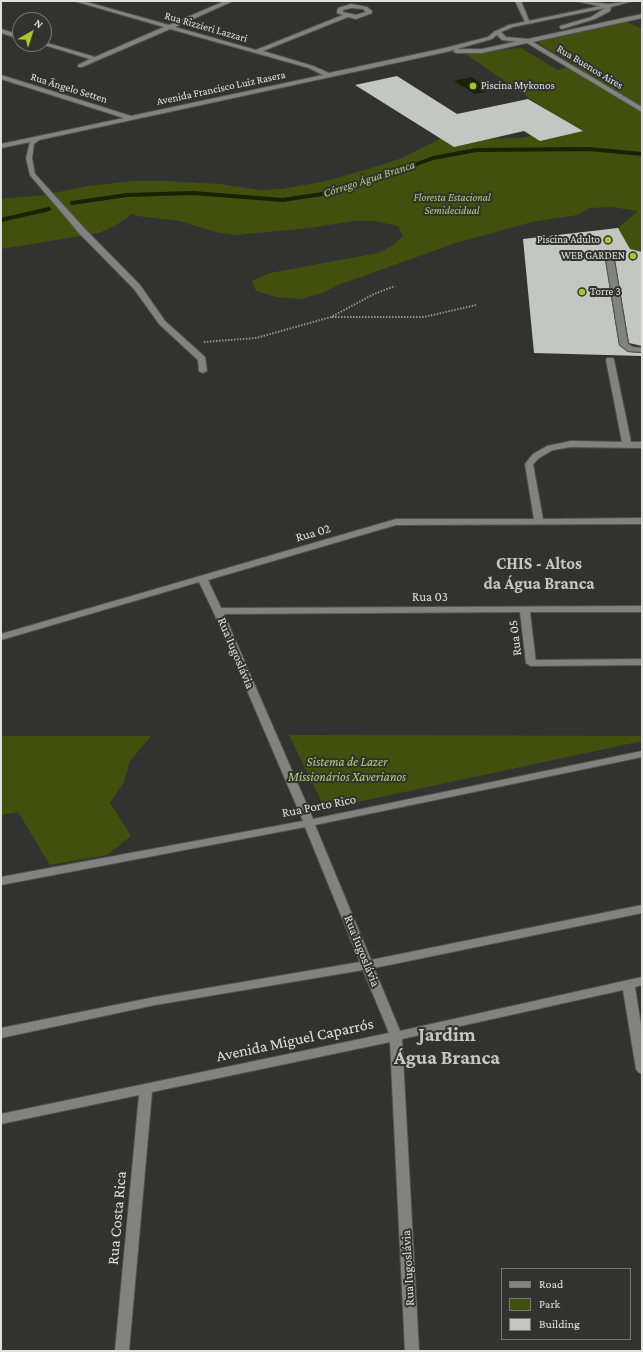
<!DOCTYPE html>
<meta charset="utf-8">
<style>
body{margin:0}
#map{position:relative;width:643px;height:1352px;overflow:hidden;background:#323330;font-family:"Crimson Pro",serif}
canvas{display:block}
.frame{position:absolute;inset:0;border:2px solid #e0e1df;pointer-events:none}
.legend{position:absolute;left:501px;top:1268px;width:130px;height:72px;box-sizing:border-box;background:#323330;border:1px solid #787976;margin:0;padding:5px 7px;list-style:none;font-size:12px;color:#e0e1df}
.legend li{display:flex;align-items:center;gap:8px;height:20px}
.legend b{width:20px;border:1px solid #787976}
.north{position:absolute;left:12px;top:12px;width:40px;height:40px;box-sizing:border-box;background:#323330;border:1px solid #787976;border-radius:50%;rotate:39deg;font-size:11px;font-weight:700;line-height:16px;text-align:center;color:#e0e1df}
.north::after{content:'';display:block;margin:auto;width:14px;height:18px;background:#a4c824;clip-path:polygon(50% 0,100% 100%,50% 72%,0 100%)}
</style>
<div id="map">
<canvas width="643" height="1352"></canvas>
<div class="frame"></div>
<ul class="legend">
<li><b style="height:5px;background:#82837f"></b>Road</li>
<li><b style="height:11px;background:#41500c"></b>Park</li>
<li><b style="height:11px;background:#c4c6c1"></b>Building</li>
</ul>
<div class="north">N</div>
</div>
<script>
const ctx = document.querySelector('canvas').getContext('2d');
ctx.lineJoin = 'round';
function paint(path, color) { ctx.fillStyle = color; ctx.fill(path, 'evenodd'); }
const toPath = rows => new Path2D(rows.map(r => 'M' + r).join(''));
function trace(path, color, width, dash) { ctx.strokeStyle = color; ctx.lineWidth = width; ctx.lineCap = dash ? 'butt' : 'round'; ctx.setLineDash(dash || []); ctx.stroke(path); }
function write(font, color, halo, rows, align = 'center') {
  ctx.font = font + ' "Crimson Pro",serif'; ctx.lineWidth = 4; ctx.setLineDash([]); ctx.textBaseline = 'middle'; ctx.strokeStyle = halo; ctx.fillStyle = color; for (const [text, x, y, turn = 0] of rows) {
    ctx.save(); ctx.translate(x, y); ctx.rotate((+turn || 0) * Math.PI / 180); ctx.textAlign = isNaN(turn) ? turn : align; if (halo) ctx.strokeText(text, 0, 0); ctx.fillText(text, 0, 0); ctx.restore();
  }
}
const green = toPath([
 [625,21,642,29,642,252,630,249,618,228,638,211,611,207,590,208,577,215,532,222,456,243,338,285,322,293,300,299,276,297,256,291,252,281,270,273,378,253,393,245,403,236,398,226,375,221,353,221,310,228,236,235,215,232,180,221,137,216,132,214,115,226,99,233,1,249,1,199,44,195,88,186,134,181,164,181,220,184,260,190,281,189,322,182,368,169,402,158,440,139,520,138,573,128,464,53,521,48,558,70,575,65,541,45,537,41],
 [289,735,642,736,642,741,325,809],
 [1,736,151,736,130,761,124,782,110,803,131,836,107,855,50,865,18,812,1,815]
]);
const water = toPath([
 [471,77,492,90,475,94,454,81]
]);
const stream = toPath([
 [72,203,127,195,193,193,283,200,329,193,377,179,433,158,476,150,589,149,642,154],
 [1,220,49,209]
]);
const building = toPath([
 [397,76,457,114,528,99,583,131,540,141,524,131,454,147,355,85],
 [618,228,630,249,642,252,642,346,629,343,614,254,606,251,604,253,619,345,628,352,642,353,642,356,534,353,523,239]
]);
const path = toPath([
 [332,317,424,317,476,305],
 [204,342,256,338,331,317,374,294,395,286]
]);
const service = toPath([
 [642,659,642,665,531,666,526,663,531,660,642,659]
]);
const minor = toPath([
 [74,1,83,1,169,25,225,1,233,1,175,27,256,50,343,15,337,13,338,8,351,4,367,7,372,11,372,13,356,19,348,17,263,51,313,66,329,73,445,48,488,37,495,31,500,32,492,39,446,52,39,140,34,144,32,158,35,174,85,229,140,285,165,321,205,357,207,371,203,373,199,371,198,360,159,324,134,289,79,233,30,175,26,158,30,142,1,148,1,144,124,118,1,79,1,75,131,116,323,75,309,68,170,29,82,67,78,67,78,65,90,59,41,44,44,44,44,42,95,57,164,27,74,1],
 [351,8,363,9,366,12,356,15,343,12,343,10,351,8],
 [515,1,521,1,530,23,525,22,515,1],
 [1,29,20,35,20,39,1,33,1,29],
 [528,39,642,107,642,112,527,43,482,53,456,53,453,51,456,49,482,49,528,39],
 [606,252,613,254,628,344,633,347,642,348,642,352,628,351,620,345,605,254,606,252],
 [607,358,613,358,614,360,631,442,642,442,642,448,571,447,553,450,539,458,533,464,543,519,642,518,642,524,396,525,208,580,221,608,642,606,642,612,530,612,536,663,531,666,526,663,520,612,224,614,313,819,642,751,642,757,315,825,371,960,642,905,642,913,374,968,400,1031,642,977,642,985,635,987,642,1032,642,1074,638,1072,636,1069,623,990,402,1039,419,1351,405,1351,390,1042,152,1092,129,1351,115,1351,139,1095,1,1124,1,1114,389,1033,363,970,155,1005,1,1038,1,1028,155,997,360,962,305,827,1,885,1,877,303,821,213,611,199,582,1,640,1,634,396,519,534,519,525,464,533,454,547,446,571,441,622,442,606,360,607,358]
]);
const tertiary = toPath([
 [575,1,609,4,633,1,611,7,610,11,595,19,562,29,560,28,560,26,591,17,605,8,513,27,501,32,506,37,528,39,642,14,642,18,528,43,502,40,494,32,509,25,600,6,575,1]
]);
const markers = [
 [473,86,4,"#a4c824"],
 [608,240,4,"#a4c824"],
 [633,256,4,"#a4c824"],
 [582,292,4,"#a4c824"]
];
const farStreetnames = [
 ["Rua Rizzieri Lazzari",206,27,16],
 ["Rua Buenos Aires",590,67,31],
 ["Rua Ângelo Setten",69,88,17],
 ["Avenida Francisco Luiz Rasera",221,88,-12]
];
const farPoinames = [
 ["Piscina Mykonos",481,86],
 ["Piscina Adulto",600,240,"right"],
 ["WEB GARDEN",625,256,"right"],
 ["Torre 3",590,292]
];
const farParknames = [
 ["Floresta Estacional",452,198],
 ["Semidecidual",452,211]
];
const farWaternames = [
 ["Córrego Água Branca",369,179,-18]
];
const streetNames = [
 ["Rua 02",313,533,-16],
 ["Rua 03",430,597],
 ["Rua 05",515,638,-97],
 ["Rua Iugoslávia",236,653,67],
 ["Rua Porto Rico",319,806,-11],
 ["Rua Iugoslávia",362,951,68],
 ["Rua Iugoslávia",408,1268,-93]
];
const parkNames = [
 ["Sistema de Lazer",347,762],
 ["Missionários Xaverianos",347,777]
];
const nearStreetnames = [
 ["Avenida Miguel Caparrós",295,1040,-12],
 ["Rua Costa Rica",117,1218,-85]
];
const districtNames = [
 ["CHIS - Altos",539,564],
 ["da Água Branca",539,584]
];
const nearDistrictnames = [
 ["Jardim",447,1035],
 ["Água Branca",447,1058]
];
paint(green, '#41500c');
paint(water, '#182100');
trace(stream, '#182100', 4);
paint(building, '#c4c6c1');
trace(service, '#515250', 2);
trace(minor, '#515250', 2);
trace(tertiary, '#515250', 2);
trace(path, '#91928f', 2, [1.5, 1.5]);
paint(service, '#82837f');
paint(minor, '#82837f');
paint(tertiary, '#82837f');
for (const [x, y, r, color] of markers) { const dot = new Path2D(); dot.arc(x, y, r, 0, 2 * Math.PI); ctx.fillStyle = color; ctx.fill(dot); trace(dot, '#323330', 1.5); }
write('11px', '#e0e1df', '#323330', farStreetnames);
write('11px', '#e0e1df', '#323330', farPoinames, 'left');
write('italic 11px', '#b5d070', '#323330', farParknames);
write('italic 12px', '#b1cc6c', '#323330', farWaternames);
write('13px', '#e0e1df', '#323330', streetNames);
write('italic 13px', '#b5d070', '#323330', parkNames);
write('16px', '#e0e1df', '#323330', nearStreetnames);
write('bold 17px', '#c5c7c2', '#323330', districtNames);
write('bold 20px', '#c5c7c2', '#323330', nearDistrictnames);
</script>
